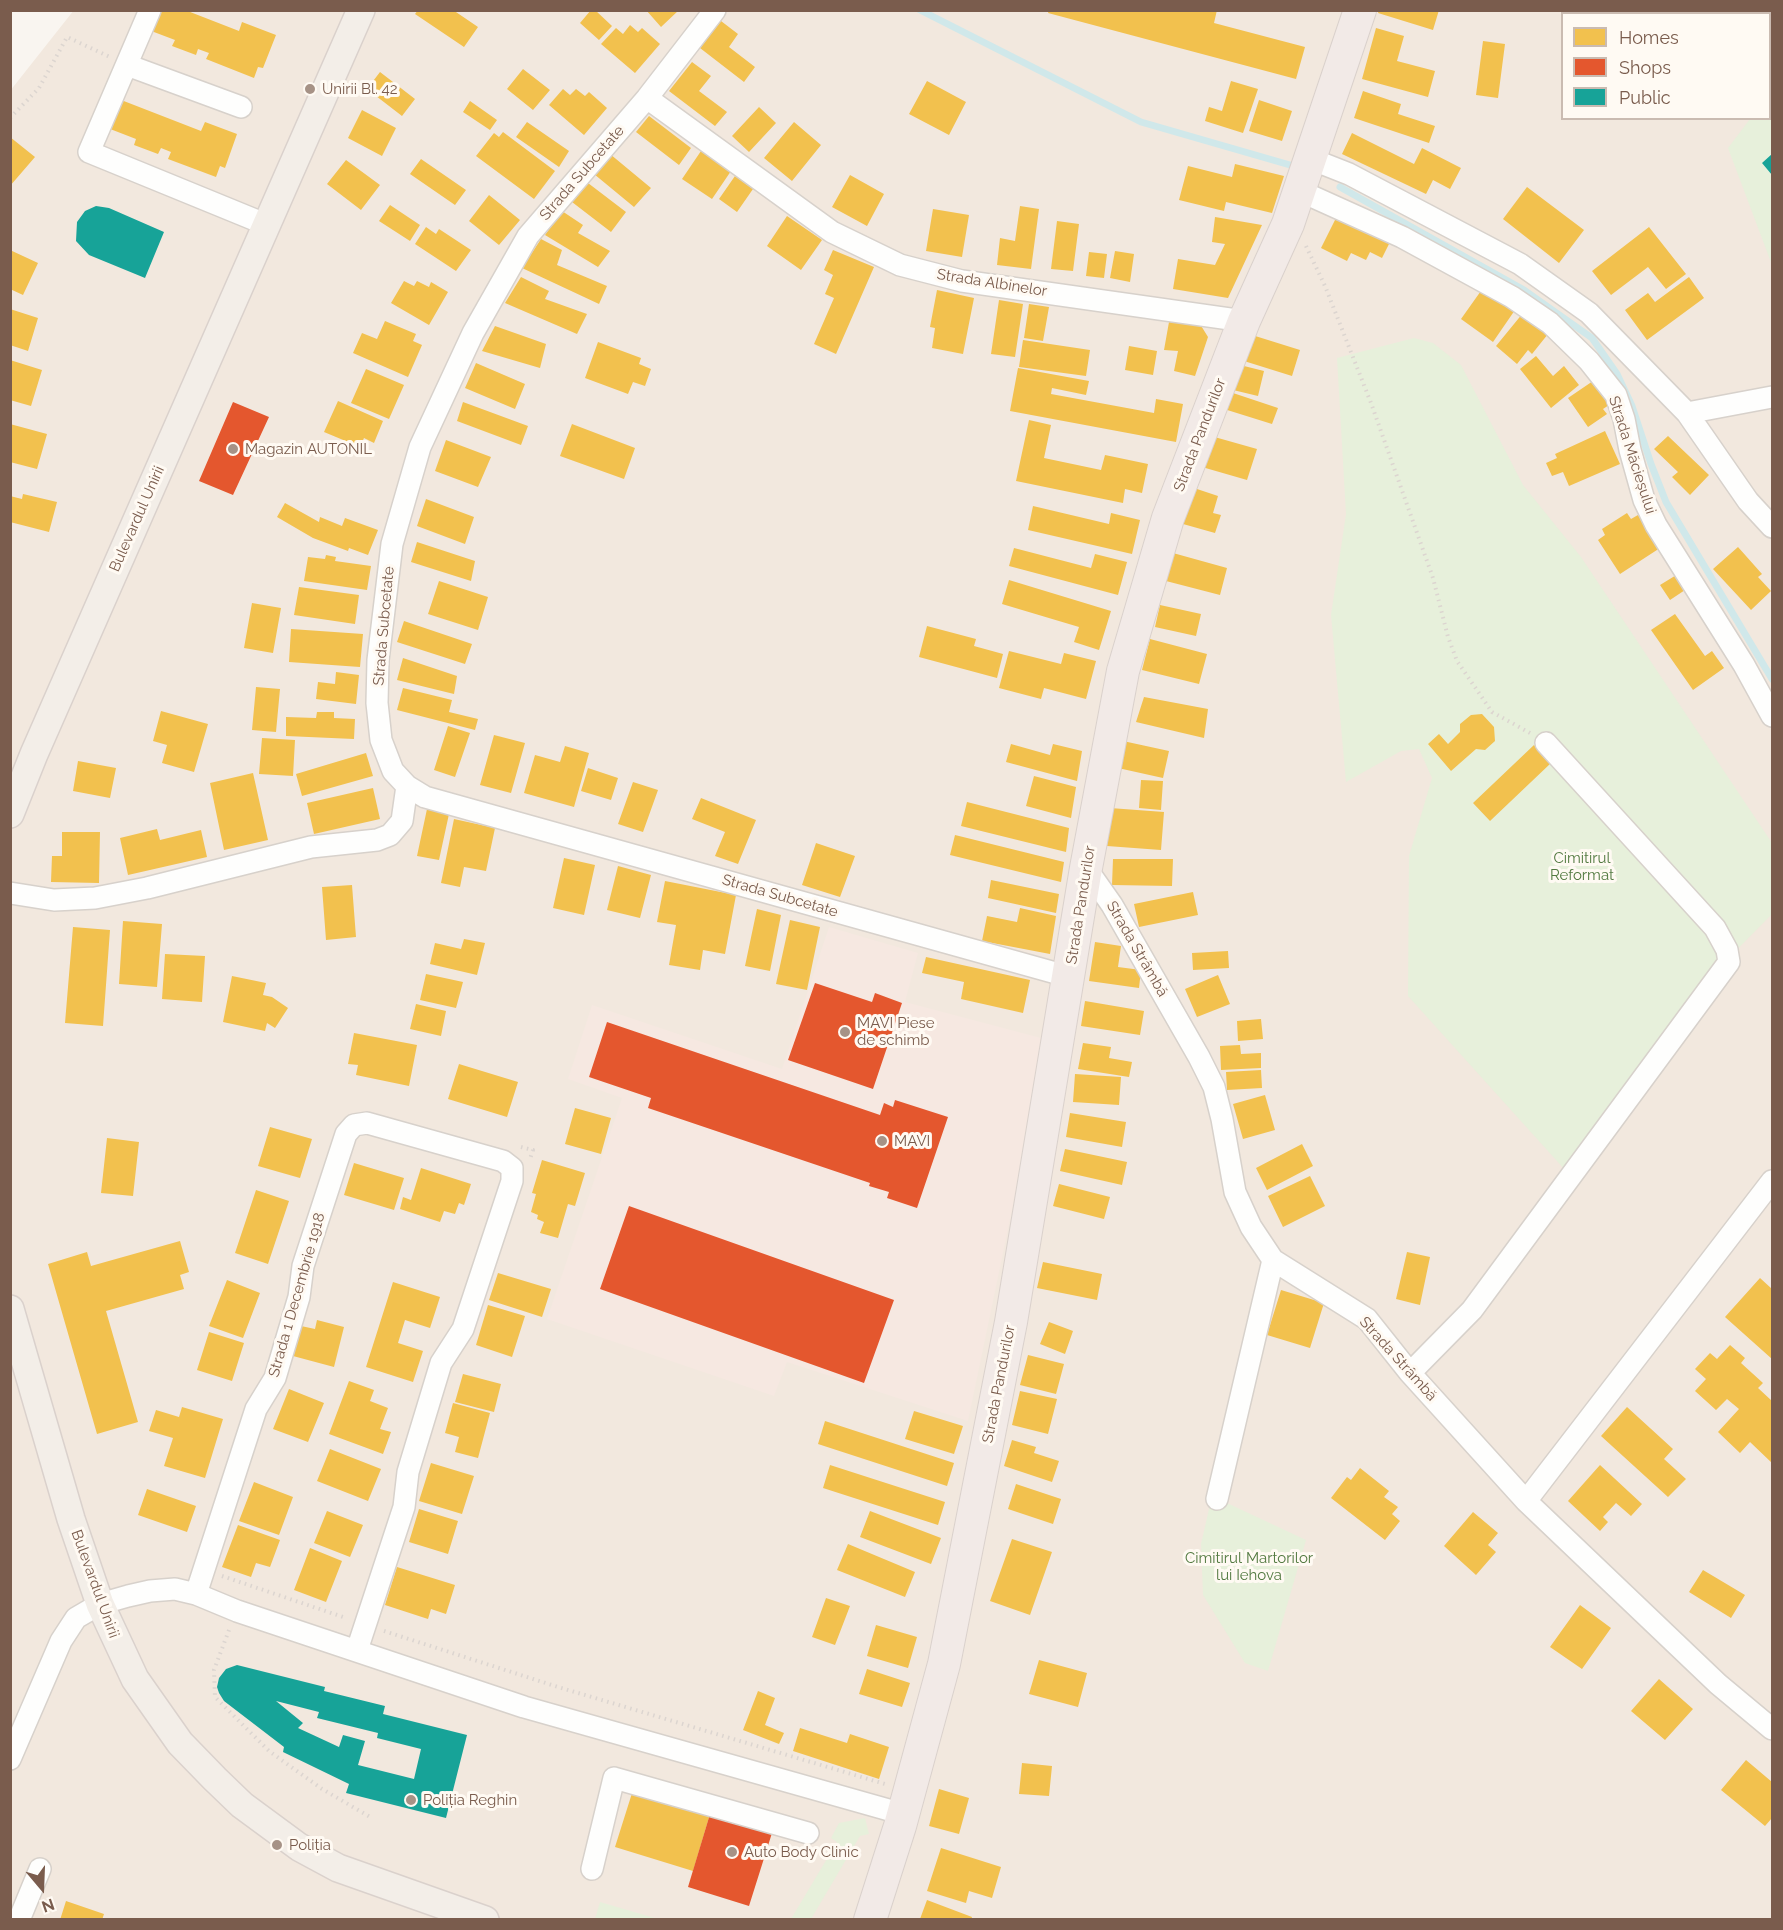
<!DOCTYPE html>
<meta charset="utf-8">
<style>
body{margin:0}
#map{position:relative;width:1783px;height:1930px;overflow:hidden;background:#f9f5f0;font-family:Raleway,sans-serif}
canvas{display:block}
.frame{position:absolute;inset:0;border:12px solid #7a5c4d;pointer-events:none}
.legend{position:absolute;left:1561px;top:12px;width:210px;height:108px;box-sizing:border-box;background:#fffaf3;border:2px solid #cabbb1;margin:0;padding:8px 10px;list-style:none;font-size:18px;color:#7a5c4d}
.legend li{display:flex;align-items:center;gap:12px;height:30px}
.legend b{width:30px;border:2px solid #cabbb1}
.north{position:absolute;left:12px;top:1858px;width:60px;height:60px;-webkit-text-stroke:4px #fffaf3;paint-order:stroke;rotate:161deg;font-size:16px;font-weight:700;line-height:24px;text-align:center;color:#7a5c4d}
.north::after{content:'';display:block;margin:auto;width:21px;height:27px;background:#7a5c4d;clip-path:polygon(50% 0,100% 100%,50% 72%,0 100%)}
</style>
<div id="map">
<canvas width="1783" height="1930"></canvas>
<div class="frame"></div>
<ul class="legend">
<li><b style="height:16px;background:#f2c14e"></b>Homes</li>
<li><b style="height:16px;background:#e4572e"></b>Shops</li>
<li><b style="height:16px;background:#17a398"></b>Public</li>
</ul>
<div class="north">N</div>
</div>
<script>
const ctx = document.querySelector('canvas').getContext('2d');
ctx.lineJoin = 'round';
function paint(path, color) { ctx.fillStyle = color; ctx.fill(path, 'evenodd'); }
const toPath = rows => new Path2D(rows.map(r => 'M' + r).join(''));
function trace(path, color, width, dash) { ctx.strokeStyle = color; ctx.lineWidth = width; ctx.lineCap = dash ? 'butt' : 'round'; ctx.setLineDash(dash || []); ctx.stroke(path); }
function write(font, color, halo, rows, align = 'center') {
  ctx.font = font + ' Raleway,sans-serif'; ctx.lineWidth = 6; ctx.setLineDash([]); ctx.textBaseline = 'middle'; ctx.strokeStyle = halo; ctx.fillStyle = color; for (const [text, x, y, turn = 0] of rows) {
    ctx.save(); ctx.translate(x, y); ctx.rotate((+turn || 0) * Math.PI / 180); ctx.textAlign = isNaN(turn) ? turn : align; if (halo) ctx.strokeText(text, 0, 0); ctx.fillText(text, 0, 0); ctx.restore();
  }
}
const residential = toPath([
 [74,10,1772,11,1772,1919,11,1919,10,91],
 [1562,14,1770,14,1770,118,1562,118]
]);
const commercial = toPath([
 [829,927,918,953,905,1002,1041,1038,1013,1205,968,1421,787,1362,774,1396,547,1319,622,1098,568,1079,592,1005,782,1069]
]);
const green = toPath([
 [1772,89,1772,265,1728,148,1750,119,1770,118,1770,93],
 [1414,338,1433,343,1461,365,1523,485,1581,557,1772,843,1772,914,1716,971,1566,1171,1408,996,1409,856,1432,778,1419,749,1401,751,1346,782,1331,615,1346,514,1337,358],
 [1212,1496,1306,1540,1268,1671,1245,1663,1203,1595,1201,1544],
 [865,1818,869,1834,860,1836,811,1919,791,1919,837,1842,831,1838,839,1823],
 [600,1902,658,1919,595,1919]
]);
const homes = toPath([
 [154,10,185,10,239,31,242,22,276,35,263,68,258,67,254,78,206,59,209,53,198,49,196,55,172,46,175,40,146,29],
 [418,10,453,10,478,27,464,47,415,14],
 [591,10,595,10,612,26,599,40,580,23],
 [646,10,679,10,661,27],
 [1049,10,1217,10,1214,23,1305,47,1296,79,1048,13],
 [1379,10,1439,10,1433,30,1378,13],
 [721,21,738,34,729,47,755,67,744,82,700,48],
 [630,25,638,32,642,28,660,44,635,73,601,44,616,28,623,34],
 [1376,28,1404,36,1397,61,1435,71,1428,97,1362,79],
 [1483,41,1505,44,1498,98,1476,95],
 [692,62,711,76,699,91,727,112,715,126,669,91],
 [523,69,550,90,533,110,507,89],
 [380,72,415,99,402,116,367,89],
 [927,81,966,102,949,135,909,114],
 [1231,81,1258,89,1243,133,1205,121,1209,107,1222,111],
 [563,89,570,95,576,89,585,96,589,92,607,108,584,135,549,105],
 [1363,91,1401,104,1398,114,1435,126,1429,143,1354,118],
 [116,98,201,131,205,122,237,134,225,168,220,166,216,177,168,159,171,152,161,148,158,154,134,145,136,139,105,127],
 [1259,100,1292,111,1282,141,1249,131],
 [470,101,497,120,490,130,463,112],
 [759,107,776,123,749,152,732,136],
 [362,110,396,128,382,156,348,138],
 [649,116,691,148,679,165,636,132],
 [527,122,569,151,559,167,516,137],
 [794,122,821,145,792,181,764,158],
 [503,132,555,171,534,199,476,156,494,133,499,137],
 [1352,133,1414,164,1422,148,1461,168,1450,189,1433,180,1426,194,1342,154],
 [10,137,35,157,10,186],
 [701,151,731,171,712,199,682,179],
 [610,154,651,188,634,207,594,174],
 [421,159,466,190,455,205,410,174],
 [346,160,380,185,361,210,327,184],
 [1235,164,1284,176,1272,213,1226,202,1224,211,1179,200,1188,166,1232,177],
 [850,175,884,194,867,226,832,207],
 [735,176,753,189,737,212,719,199],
 [588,183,626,212,611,232,572,202],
 [1527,187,1584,230,1559,263,1503,219],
 [489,195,520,220,499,245,469,221],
 [390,205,420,225,410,241,379,221],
 [1020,206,1039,209,1031,269,997,265,1000,238,1015,241],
 [933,209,969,215,962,257,926,251],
 [562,211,583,225,578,233,610,251,598,267,545,235],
 [1338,214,1391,240,1382,258,1370,252,1366,260,1351,253,1347,261,1321,248],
 [787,216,822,240,801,270,767,246],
 [1215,217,1262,225,1228,298,1173,289,1178,259,1215,265,1225,244,1212,242],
 [1057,221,1079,224,1073,271,1051,269],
 [426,227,436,234,439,229,471,250,456,271,415,244],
 [1649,227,1686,274,1666,289,1648,267,1611,295,1592,271],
 [541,239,562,250,557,265,607,286,599,304,522,268],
 [10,250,38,263,23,295,10,289],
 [833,250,874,267,836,354,814,344,834,298,825,294,833,275,824,270],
 [1115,251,1134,254,1130,282,1110,278],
 [1089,252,1107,254,1104,278,1086,276],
 [521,277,549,291,545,299,587,314,577,334,505,303],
 [1689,277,1704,298,1647,340,1625,310,1648,293,1655,302],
 [404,281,414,286,417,281,429,287,431,282,448,292,429,325,391,303],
 [1483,288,1515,310,1493,342,1461,319],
 [937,290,974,298,963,354,932,348,935,328,930,327],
 [999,300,1023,304,1015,357,991,354],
 [1029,304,1049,307,1043,341,1024,338],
 [10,309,38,318,28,351,10,345],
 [1523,313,1548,334,1532,354,1528,350,1517,364,1496,346],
 [385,321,416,334,413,341,422,345,408,377,353,353,362,333,377,339],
 [1169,322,1200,324,1208,337,1195,376,1174,371,1178,351,1164,350],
 [495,326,546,344,540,368,482,351],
 [1252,335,1300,350,1292,376,1244,361],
 [1023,340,1090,350,1086,376,1019,367],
 [598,342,641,358,639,364,651,369,645,386,633,382,628,394,585,378],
 [1129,346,1157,351,1153,375,1125,370],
 [1536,356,1553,376,1564,366,1579,385,1551,408,1520,369],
 [10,360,42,370,31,406,10,400],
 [476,363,525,384,515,409,465,388],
 [1240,365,1264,371,1258,396,1233,390],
 [1018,368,1089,381,1086,395,1052,388,1051,394,1154,413,1156,399,1183,404,1176,442,1010,411],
 [366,369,404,385,389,419,351,403],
 [1593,381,1609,405,1603,409,1607,414,1588,427,1568,398],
 [1230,392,1278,408,1272,424,1224,409],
 [338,401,383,421,374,443,364,438,360,447,324,432],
 [463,402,528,426,521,445,457,421],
 [1029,420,1051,425,1044,458,1101,470,1105,455,1148,464,1142,493,1125,489,1123,503,1016,481],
 [10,424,47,434,37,469,10,462],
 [572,424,635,448,624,479,560,456],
 [1605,431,1620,464,1569,486,1563,472,1552,476,1546,463,1557,458,1555,454],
 [1211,436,1257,449,1247,480,1202,467],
 [1668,436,1709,475,1690,495,1672,477,1678,472,1654,449],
 [446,440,491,457,478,487,435,471],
 [1194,488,1218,496,1213,513,1221,515,1215,533,1183,524],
 [23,494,57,502,49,532,10,522,10,496,22,499],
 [426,499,474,517,465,544,417,526],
 [285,503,319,522,320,517,342,526,345,518,378,530,368,555,349,548,348,551,313,538,277,517],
 [1033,506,1109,524,1111,513,1140,520,1132,554,1028,530],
 [1627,513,1631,519,1638,515,1660,548,1620,574,1598,540,1605,535,1602,529],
 [417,542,475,561,471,581,411,562],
 [1738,547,1762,574,1758,577,1771,591,1751,610,1713,569],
 [1014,548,1091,568,1095,554,1127,562,1118,595,1009,566],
 [1173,553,1227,568,1220,595,1166,581],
 [326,555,336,557,335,561,371,566,367,590,304,581,308,557,325,559],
 [1678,574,1688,588,1670,600,1660,585],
 [1009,580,1111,611,1099,650,1074,642,1079,627,1002,604],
 [439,581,488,597,478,630,428,614],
 [299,587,359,595,355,624,294,615],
 [252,603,281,608,273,653,244,648],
 [1160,605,1201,614,1196,636,1155,627],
 [1675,614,1705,656,1712,651,1724,668,1693,690,1651,630],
 [404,621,472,644,465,664,397,642],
 [927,626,976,639,974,646,1003,654,997,678,919,657],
 [291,629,363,634,360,667,289,662],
 [1150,639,1207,654,1199,684,1142,670],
 [1009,651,1061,664,1064,653,1096,661,1086,699,1044,688,1041,699,999,688],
 [403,658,457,676,454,694,397,680],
 [336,672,359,675,356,704,316,699,318,682,335,684],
 [256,687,280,689,276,732,252,730],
 [403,688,452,700,449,712,478,719,475,730,397,710],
 [1144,697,1208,709,1204,738,1136,722],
 [161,711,208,724,194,772,162,763,167,745,153,741],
 [317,712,334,712,334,718,355,719,354,739,286,736,286,717,316,718],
 [1482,714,1494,727,1495,741,1485,750,1476,749,1451,771,1428,744,1439,734,1448,744,1460,732,1460,724,1471,715],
 [448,726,470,733,455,777,434,770],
 [494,735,525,743,511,793,480,785],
 [262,738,295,740,293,776,259,774],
 [1123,741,1169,751,1163,778,1118,768],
 [1011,744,1050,755,1053,744,1082,751,1077,781,1006,762],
 [1534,745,1551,763,1490,821,1473,803],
 [565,746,589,753,574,807,524,793,535,755,560,762],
 [366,753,373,776,302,796,296,774],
 [78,761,116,768,110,798,73,791],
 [588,768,618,778,611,800,581,791],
 [253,773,268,840,224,850,210,783],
 [1034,776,1076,787,1071,818,1026,806],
 [1141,780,1163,781,1161,810,1139,808],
 [633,782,658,790,643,832,618,824],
 [373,788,380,819,314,834,307,803],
 [701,798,756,820,738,864,715,856,725,832,692,819],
 [967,802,1069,828,1066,852,961,826],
 [1110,808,1164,812,1161,850,1107,846],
 [427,809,449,814,439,860,417,856],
 [454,819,495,828,486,871,464,867,460,887,441,883],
 [157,829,160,840,201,830,207,857,128,875,120,838],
 [62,832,100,832,99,883,51,882,52,856,62,856],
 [955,835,1064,862,1061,882,950,855],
 [816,843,855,856,840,897,802,885],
 [564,858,595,865,584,915,553,908],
 [1113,859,1173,859,1172,886,1112,885],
 [618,866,651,875,640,918,607,910],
 [991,880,1059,894,1056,913,988,898],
 [665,881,736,895,725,954,703,950,700,970,669,965,676,925,657,922],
 [352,885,356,937,326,940,322,887],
 [1193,892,1198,915,1139,927,1134,904],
 [1020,908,1056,916,1050,954,982,941,987,916,1017,922],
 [757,909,781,915,770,971,745,966],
 [790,920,820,927,807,990,776,984],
 [123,921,162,924,157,987,119,984],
 [73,927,110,930,103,1026,65,1023],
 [464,939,485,943,477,975,430,964,435,943,461,949],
 [1095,942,1121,946,1118,967,1141,970,1139,988,1089,981],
 [1228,951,1229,968,1193,970,1192,953],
 [165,954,205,956,202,1002,162,999],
 [926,957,1030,980,1023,1013,961,999,964,982,922,973],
 [426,974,463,982,456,1008,420,1000],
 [1218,975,1230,1004,1197,1017,1185,989],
 [232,976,266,983,263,995,272,997,288,1008,275,1028,267,1023,265,1031,223,1022],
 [1085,1001,1144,1011,1140,1035,1081,1026],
 [416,1004,446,1011,441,1036,410,1029],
 [1261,1019,1263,1039,1238,1041,1237,1021],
 [354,1033,417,1045,409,1086,356,1075,358,1065,348,1064],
 [1083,1043,1111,1047,1109,1058,1132,1062,1129,1077,1078,1069],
 [1240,1045,1241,1054,1261,1053,1261,1068,1221,1070,1220,1046],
 [459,1064,518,1082,507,1117,448,1099],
 [1261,1070,1262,1088,1227,1090,1226,1072],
 [1075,1074,1121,1077,1119,1105,1073,1102],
 [1265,1095,1275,1130,1243,1139,1233,1104],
 [575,1108,611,1118,601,1154,565,1144],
 [1070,1113,1126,1122,1122,1147,1066,1137],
 [270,1127,312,1139,300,1178,258,1166],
 [107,1138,139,1142,133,1196,101,1193],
 [1302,1144,1313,1166,1267,1190,1256,1168],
 [1065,1149,1127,1162,1122,1185,1060,1171],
 [542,1160,585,1173,575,1206,568,1204,558,1238,540,1233,544,1222,537,1219,538,1215,531,1212,536,1194,532,1193],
 [354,1163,404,1178,394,1210,344,1195],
 [421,1168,471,1184,464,1205,459,1203,455,1214,444,1211,440,1222,400,1209,403,1197,411,1200],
 [1310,1176,1325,1206,1283,1227,1268,1196],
 [1059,1184,1110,1197,1104,1219,1053,1206],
 [256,1190,289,1201,268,1264,235,1253],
 [180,1241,189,1272,180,1275,184,1289,106,1311,138,1422,97,1434,48,1264,87,1252,91,1266],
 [1407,1252,1430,1257,1420,1305,1396,1299],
 [1043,1262,1102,1274,1097,1300,1037,1288],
 [498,1273,551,1289,542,1317,489,1300],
 [1760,1278,1772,1289,1772,1359,1725,1317],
 [227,1280,260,1293,243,1338,209,1326],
 [393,1282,440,1297,430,1328,405,1320,398,1343,423,1351,413,1382,366,1367],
 [1281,1290,1324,1303,1310,1348,1267,1335],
 [488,1305,525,1316,512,1357,476,1345],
 [317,1320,344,1327,334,1367,293,1356,301,1326,315,1329],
 [1049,1322,1073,1331,1065,1354,1040,1344],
 [209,1332,244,1343,232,1381,197,1370],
 [1730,1345,1745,1358,1741,1363,1763,1383,1758,1388,1772,1401,1772,1463,1750,1442,1740,1453,1718,1432,1739,1409,1727,1399,1716,1410,1695,1391,1706,1379,1695,1369,1710,1353,1717,1359],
 [1028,1355,1064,1364,1056,1394,1020,1385],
 [463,1374,501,1384,494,1412,455,1402],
 [349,1381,374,1390,370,1401,388,1408,380,1429,391,1432,383,1454,329,1434],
 [289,1389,324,1403,308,1442,273,1429],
 [1020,1391,1057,1399,1048,1434,1012,1425],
 [453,1403,490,1413,478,1458,455,1452,459,1437,445,1433],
 [182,1407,223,1419,205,1478,164,1466,173,1438,149,1431,156,1410,179,1417],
 [1627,1407,1673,1449,1664,1459,1686,1479,1668,1497,1601,1436],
 [914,1411,963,1426,954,1454,905,1439],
 [825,1421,954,1463,947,1486,818,1444],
 [1012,1440,1036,1447,1034,1453,1059,1461,1052,1482,1004,1466],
 [330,1449,381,1469,368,1501,317,1481],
 [431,1463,474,1476,462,1514,419,1501],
 [830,1465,945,1502,938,1525,823,1488],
 [1600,1465,1642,1504,1631,1516,1616,1503,1603,1517,1608,1522,1600,1531,1568,1501],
 [1360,1468,1389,1491,1384,1497,1398,1507,1392,1514,1400,1521,1385,1540,1331,1498,1347,1477,1351,1480],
 [254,1482,293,1497,279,1535,239,1521],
 [1016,1484,1061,1499,1053,1524,1008,1509],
 [147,1489,196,1506,187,1532,138,1515],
 [419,1509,458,1521,448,1554,409,1542],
 [327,1511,363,1525,350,1557,314,1543],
 [870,1511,941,1538,931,1564,860,1537],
 [1473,1512,1498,1533,1488,1545,1496,1552,1476,1575,1444,1546],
 [238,1525,280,1540,270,1567,256,1563,251,1577,222,1567],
 [1012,1539,1052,1552,1030,1615,990,1601],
 [848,1544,915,1572,905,1597,837,1570],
 [310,1548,342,1561,326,1602,294,1590],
 [397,1567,455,1585,446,1614,431,1609,428,1619,385,1605],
 [1703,1570,1745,1595,1731,1618,1689,1592],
 [826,1598,850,1606,835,1645,812,1637],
 [1580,1605,1611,1628,1582,1669,1550,1647],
 [876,1625,917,1637,908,1668,867,1656],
 [1039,1660,1087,1673,1078,1707,1029,1694],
 [867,1669,910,1683,902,1707,859,1694],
 [1659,1679,1693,1709,1665,1740,1631,1711],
 [758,1691,775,1698,765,1725,784,1733,779,1744,743,1730],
 [800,1728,847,1743,850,1734,889,1747,879,1779,793,1751],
 [1746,1760,1772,1782,1772,1818,1765,1826,1721,1790],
 [1022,1763,1052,1766,1049,1796,1019,1794],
 [939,1789,969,1798,959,1834,929,1826],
 [633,1790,710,1814,693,1871,615,1847],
 [941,1848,1001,1867,992,1898,969,1891,966,1903,927,1891],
 [927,1900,972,1917,971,1920,920,1919],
 [66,1901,104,1914,102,1920,60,1920]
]);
const shops = toPath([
 [233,402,269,417,233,495,199,481],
 [815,983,872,1002,875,993,902,1003,873,1089,788,1060],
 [607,1022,880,1115,884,1103,893,1107,895,1100,948,1117,917,1208,887,1198,889,1192,869,1186,870,1183,648,1108,651,1098,589,1077],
 [629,1206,894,1300,864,1383,600,1289],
 [710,1814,772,1833,749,1906,688,1887]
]);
const public = toPath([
 [1772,154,1772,175,1762,163],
 [96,206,109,208,164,232,145,278,89,255,76,241,77,222,85,211],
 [237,1665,325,1687,324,1691,385,1706,383,1714,467,1735,446,1818,346,1793,349,1784,283,1752,284,1747,224,1701,219,1693,217,1687,219,1678,226,1669],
 [276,1701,319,1712,317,1718,378,1733,377,1738,421,1749,414,1779,358,1765,365,1741,343,1735,339,1747,298,1728,303,1723]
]);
const stream = toPath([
 [920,10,1141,122,1290,165],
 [1340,187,1524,290,1592,338,1617,374,1632,406,1651,464,1666,502,1772,679]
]);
const path = toPath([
 [10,118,39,88,67,37,110,57],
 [1306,246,1325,286,1371,403,1433,578,1448,637,1457,661,1492,712,1530,733],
 [521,1147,533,1150,530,1159],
 [222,1576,346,1618],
 [229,1630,214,1670,215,1697,269,1751,322,1789,372,1818],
 [384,1631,558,1687,885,1784]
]);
const minor = toPath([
 [150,10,89,152,265,224],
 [715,10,647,98,528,236,473,333,420,447,392,544,378,660,377,703,381,740,393,771,407,786,425,797,1070,977],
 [127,65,241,107],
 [647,98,832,232,900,265,962,281,1244,321],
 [1311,159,1349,174,1520,264,1589,313,1687,413,1748,501,1772,527],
 [1300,191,1402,237,1512,297,1550,323,1589,361,1616,395,1624,419,1630,450,1644,500,1656,525,1744,665,1772,716],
 [1687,413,1772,397],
 [1086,868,1112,905,1199,1057,1214,1087,1222,1119,1235,1192,1251,1227,1273,1260,1367,1319,1410,1373,1526,1501,1718,1684,1772,1729],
 [10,893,54,900,95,898,147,888,311,847,377,840,390,835,402,821,407,786],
 [1410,1373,1472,1310,1729,962,1727,950,1715,928,1546,743],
 [1217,1499,1273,1260],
 [1526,1501,1772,1181],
 [196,1594,256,1409,275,1378,299,1297,303,1266,346,1134,354,1125,367,1123,503,1161,512,1168,512,1181,463,1329,441,1363,408,1472,404,1507,357,1650],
 [10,1759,61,1641,76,1618,100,1604,128,1596,150,1591,175,1589,196,1594,237,1611,524,1707,903,1814],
 [592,1869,614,1778,808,1833],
 [19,1920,40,1869]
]);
const major = toPath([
 [10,814,34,754,361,10],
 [10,1309,71,1519,100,1604,135,1679,180,1743,215,1779,242,1805,299,1847,338,1868,485,1920]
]);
const highway = toPath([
 [870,1920,900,1826,944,1664,1011,1322,1086,868,1123,671,1168,518,1244,321,1288,224,1360,10]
]);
const markers = [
 [310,89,6,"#a69286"],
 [233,449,6,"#a69286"],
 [845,1032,6,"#a69286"],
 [882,1141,6,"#a69286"],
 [411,1800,6,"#a69286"],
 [277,1845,6,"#a69286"],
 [732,1852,6,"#a69286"]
];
const poiNames = [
 ["Unirii Bl. 42",322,89],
 ["Magazin AUTONIL",245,449],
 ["MAVI Piese",857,1023],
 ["de schimb",857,1040],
 ["MAVI",894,1141],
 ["Poliția Reghin",423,1800],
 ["Poliția",289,1845],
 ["Auto Body Clinic",744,1852]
];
const streetNames = [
 ["Strada Subcetate",582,173,-49],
 ["Strada Albinelor",992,283,9],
 ["Strada Pandurilor",1200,435,-69],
 ["Strada Măcieșului",1632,455,72],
 ["Bulevardul Unirii",137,519,-66],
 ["Strada Subcetate",384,626,-85],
 ["Strada Subcetate",780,896,16],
 ["Strada Pandurilor",1081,905,-81],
 ["Strada Strâmbă",1137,949,60],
 ["Strada 1 Decembrie 1918",297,1295,-74],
 ["Strada Strâmbă",1398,1359,48],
 ["Strada Pandurilor",999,1384,-79],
 ["Bulevardul Unirii",95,1584,70]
];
const parkNames = [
 ["Cimitirul",1582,858],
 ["Reformat",1582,875],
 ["Cimitirul Martorilor",1249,1558],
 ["lui Iehova",1249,1575]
];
paint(residential, '#f2e8de');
paint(commercial, '#f6e8e1');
paint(green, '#e7f0db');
paint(homes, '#f2c14e');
paint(shops, '#e4572e');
paint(public, '#17a398');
trace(stream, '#d0e8ea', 7);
trace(minor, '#d7d1cb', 24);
trace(major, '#dad1cc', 30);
trace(highway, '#dad1cc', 34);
trace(path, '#dcd5d0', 4, [1.5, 4.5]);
trace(minor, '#fefefd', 21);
trace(major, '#f3eee8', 27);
trace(highway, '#f2eae7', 32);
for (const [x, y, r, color] of markers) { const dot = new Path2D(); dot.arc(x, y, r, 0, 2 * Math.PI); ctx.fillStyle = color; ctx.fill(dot); trace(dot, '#fffaf3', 2); }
write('15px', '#7a5c4d', '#fffaf3', poiNames, 'left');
write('15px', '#7a5c4d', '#fffaf3', streetNames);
write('15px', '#537a41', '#fffaf3', parkNames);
</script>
